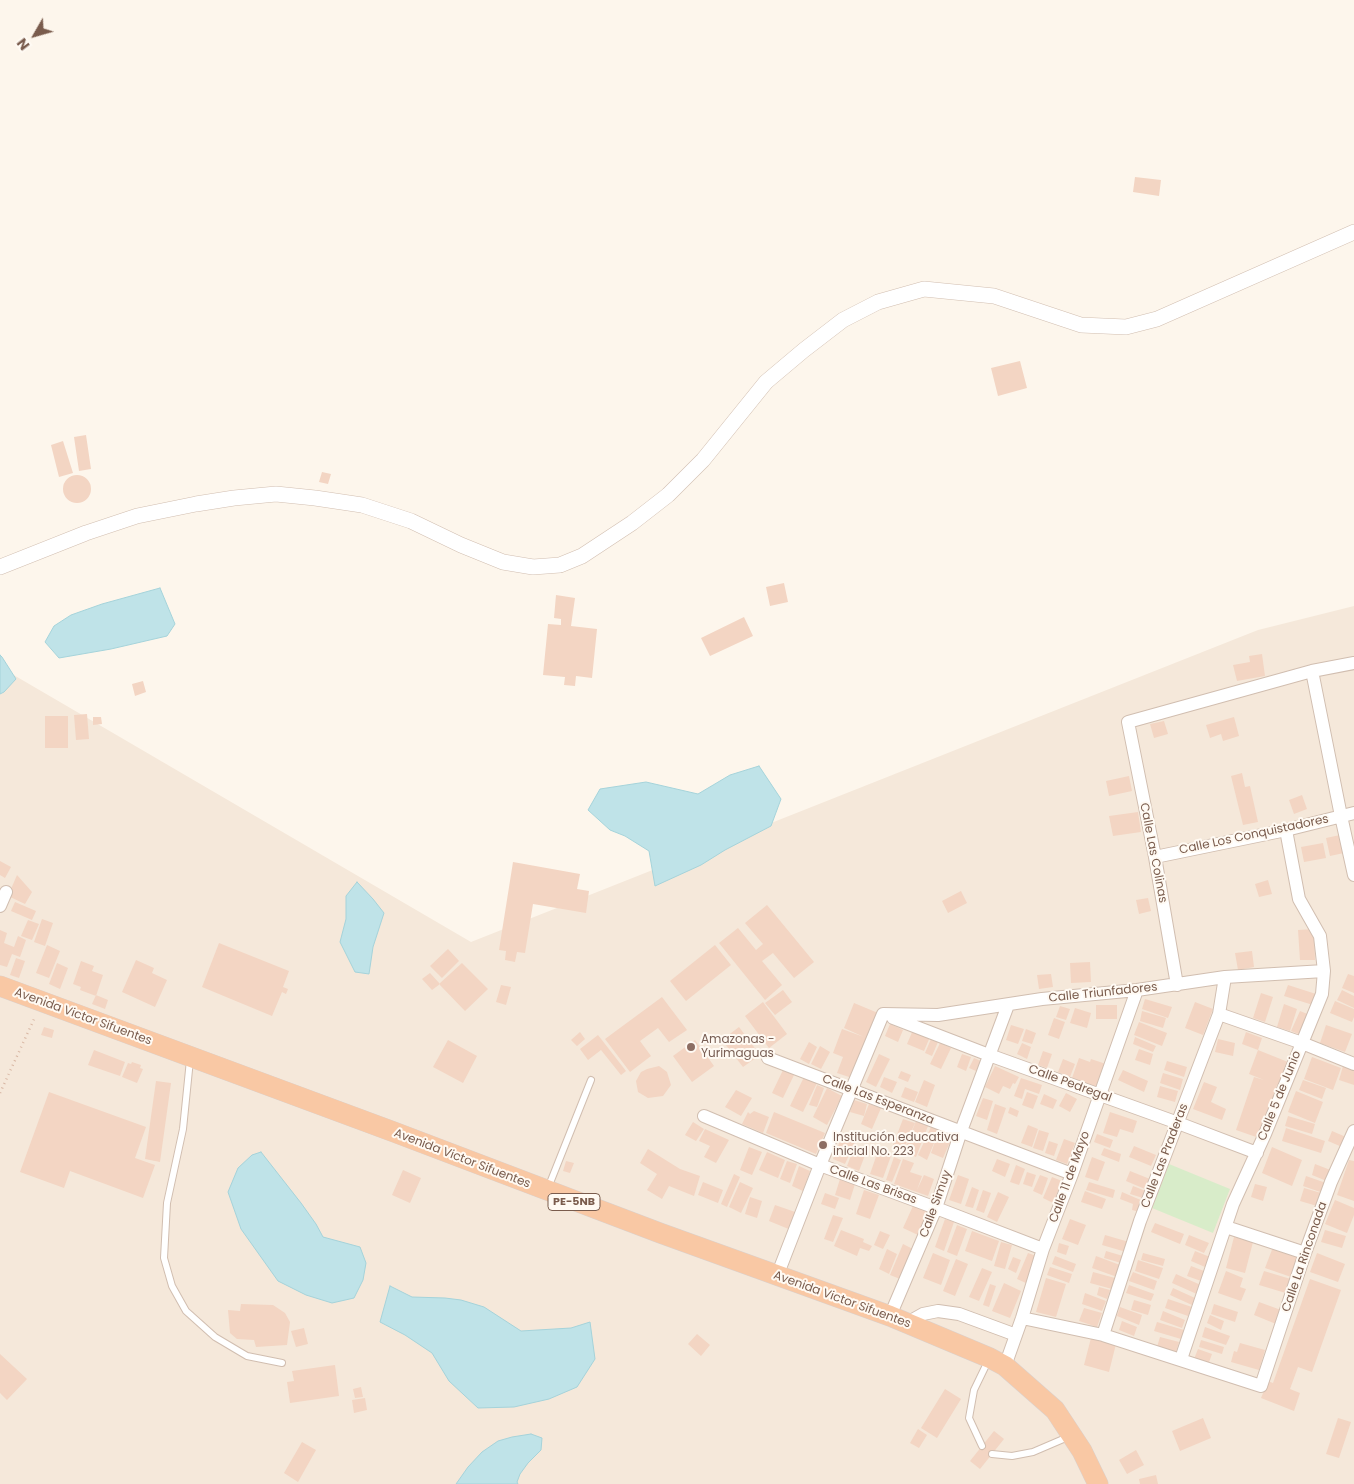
<!DOCTYPE html>
<meta charset="utf-8">
<style>
body{margin:0}
#map{position:relative;width:1354px;height:1484px;overflow:hidden;background:#fdf6ec;font-family:Poppins,sans-serif}
canvas{display:block}
.north{position:absolute;left:10px;top:10px;width:50px;height:50px;-webkit-text-stroke:4px #fffaf3;paint-order:stroke;rotate:232deg;font-size:14px;font-weight:700;line-height:20px;text-align:center;color:#7a5c4d}
.north::after{content:'';display:block;margin:auto;width:18px;height:22px;background:#7a5c4d;clip-path:polygon(50% 0,100% 100%,50% 72%,0 100%)}
</style>
<div id="map">
<canvas width="1354" height="1484"></canvas>
<div class="north">N</div>
</div>
<script>
const ctx = document.querySelector('canvas').getContext('2d');
ctx.lineJoin = 'round';
function paint(path, color) { ctx.fillStyle = color; ctx.fill(path, 'evenodd'); }
const toPath = rows => new Path2D(rows.map(r => 'M' + r).join(''));
function trace(path, color, width, dash) { ctx.strokeStyle = color; ctx.lineWidth = width; ctx.lineCap = dash ? 'butt' : 'round'; ctx.setLineDash(dash || []); ctx.stroke(path); }
function write(font, color, halo, rows, align = 'center') {
  ctx.font = font + ' Poppins,sans-serif'; ctx.lineWidth = 4; ctx.setLineDash([]); ctx.textBaseline = 'middle'; ctx.strokeStyle = halo; ctx.fillStyle = color; for (const [text, x, y, turn = 0] of rows) {
    ctx.save(); ctx.translate(x, y); ctx.rotate((+turn || 0) * Math.PI / 180); ctx.textAlign = isNaN(turn) ? turn : align; if (halo) ctx.strokeText(text, 0, 0); ctx.fillText(text, 0, 0); ctx.restore();
  }
}
const residential = toPath([
 [1354,606,1354,1484,0,1484,0,667,471,942,1258,630]
]);
const green = toPath([
 [1169,1164,1230,1189,1213,1233,1152,1208]
]);
const water = toPath([
 [160,588,175,624,167,636,111,649,59,658,45,642,54,626,71,615,102,604,160,588],
 [0,655,2,657,16,679,4,692,0,694,0,655],
 [759,766,781,799,771,826,725,850,701,865,655,886,649,851,625,836,610,830,588,810,600,789,646,782,698,794,730,775,759,766],
 [357,882,373,899,384,913,373,947,369,974,355,972,340,942,346,919,346,896,357,882],
 [261,1152,301,1203,316,1224,323,1237,360,1247,366,1263,363,1280,354,1298,332,1303,306,1295,278,1281,241,1229,228,1192,238,1168,252,1155,261,1152],
 [390,1286,412,1297,445,1298,461,1300,484,1307,521,1331,571,1328,590,1322,595,1359,577,1387,549,1399,514,1407,478,1408,449,1381,432,1353,405,1335,380,1322,390,1286],
 [531,1434,542,1438,541,1450,528,1463,520,1474,517,1482,518,1484,456,1484,468,1467,482,1452,498,1441,512,1437,531,1434]
]);
const building = toPath([
 [1135,177,1161,180,1159,196,1133,192],
 [1020,361,1027,388,998,396,991,368],
 [86,435,91,469,79,471,74,437],
 [63,441,73,473,59,477,51,445],
 [322,472,331,474,328,484,319,482],
 '63 489a14 14 0 1 1 28 0a14 14 0 1 1-28 0Z',
 [784,583,788,602,770,606,766,587],
 [556,595,575,598,571,626,597,629,592,678,576,676,575,686,564,685,565,677,543,675,548,624,561,625,561,619,554,618],
 [744,617,753,636,710,656,701,638],
 [1262,654,1265,676,1237,681,1233,665,1250,662,1249,656],
 [143,681,146,692,135,696,132,684],
 [87,714,89,739,76,740,74,715],
 [45,716,68,716,68,748,45,748],
 [93,717,101,717,102,724,93,725],
 [1234,717,1239,736,1223,741,1221,734,1210,738,1206,725],
 [1164,721,1168,734,1154,738,1150,724],
 [1242,773,1245,787,1250,786,1258,822,1243,825,1231,776],
 [1129,776,1132,791,1109,796,1106,781],
 [1302,795,1307,809,1294,814,1289,800],
 [1138,812,1141,832,1113,836,1109,816],
 [1340,835,1344,853,1330,856,1326,838],
 [1323,843,1326,858,1304,862,1301,847],
 [0,861,11,867,5,878,0,875],
 [513,862,580,874,577,889,589,891,586,913,533,904,525,953,517,952,515,962,505,960,506,951,499,950],
 [17,875,32,892,25,904,8,896],
 [1268,880,1272,894,1259,897,1255,884],
 [961,891,967,903,948,913,942,901],
 [1148,898,1151,911,1139,914,1136,900],
 [15,902,36,911,32,920,11,911],
 [767,905,814,962,794,978,773,953,762,961,782,985,765,1000,719,943,738,928,756,950,763,944,745,923],
 [42,919,53,923,45,946,34,942],
 [28,920,39,924,32,940,21,936],
 [1314,929,1315,960,1300,960,1298,930],
 [0,930,7,933,4,943,14,947,18,936,26,940,20,957,12,954,7,967,0,965],
 [219,943,289,971,283,987,288,989,286,994,282,992,272,1016,202,987],
 [47,945,60,951,49,978,36,973],
 [715,945,731,965,686,1001,670,981],
 [448,949,459,961,442,978,430,966],
 [1252,951,1254,967,1238,970,1235,953],
 [16,958,25,961,19,978,10,975],
 [136,960,154,968,152,973,167,980,155,1007,122,992],
 [81,961,94,966,92,971,103,975,96,996,80,990,81,987,73,984],
 [1090,962,1091,982,1071,983,1070,963],
 [57,963,68,968,60,989,49,984],
 [462,963,488,989,465,1011,439,984],
 [430,973,440,984,432,990,422,979],
 [1051,974,1053,987,1039,989,1037,975],
 [1348,974,1354,976,1354,993,1342,988],
 [501,985,511,987,506,1005,496,1002],
 [1288,985,1316,994,1313,1005,1284,996],
 [783,990,792,1002,775,1015,765,1003],
 [1342,990,1354,996,1354,1008,1337,1000],
 [1261,993,1273,997,1265,1022,1253,1018],
 [96,995,108,1000,105,1009,92,1004],
 [662,997,687,1030,669,1042,658,1028,640,1041,651,1056,630,1072,605,1039],
 [1145,999,1172,1007,1168,1018,1142,1009],
 [1335,1001,1354,1009,1354,1017,1352,1022,1330,1013],
 [763,1002,787,1034,769,1048,745,1016],
 [1195,1002,1213,1009,1203,1035,1185,1028],
 [854,1003,878,1013,852,1078,837,1073,843,1057,833,1053,842,1029,864,1037,844,1028],
 [1284,1004,1297,1009,1290,1031,1277,1027],
 [1096,1005,1117,1005,1117,1019,1096,1019],
 [1060,1006,1070,1009,1066,1020,1056,1017],
 [1075,1008,1091,1013,1087,1028,1070,1023],
 [1142,1011,1166,1018,1163,1028,1140,1021],
 [1300,1011,1310,1015,1301,1035,1291,1031],
 [1054,1018,1065,1022,1059,1039,1048,1035],
 [1139,1022,1167,1033,1162,1046,1134,1035],
 [890,1024,903,1030,898,1042,885,1036],
 [1011,1025,1024,1029,1018,1044,1006,1040],
 [1326,1025,1352,1034,1345,1052,1320,1043],
 [44,1027,54,1030,52,1038,41,1035],
 [739,1027,760,1055,743,1067,722,1040],
 [1026,1029,1036,1033,1032,1044,1022,1041],
 [913,1030,930,1037,924,1051,907,1044],
 [580,1032,585,1039,577,1046,571,1040],
 [1246,1032,1262,1038,1258,1050,1242,1044],
 [598,1035,626,1071,621,1075,601,1050,588,1060,580,1049],
 [1135,1037,1156,1046,1153,1052,1133,1044],
 [931,1039,938,1042,932,1056,925,1053],
 [1218,1039,1235,1043,1233,1056,1215,1052],
 [448,1040,477,1056,463,1083,433,1067],
 [695,1040,714,1066,692,1082,673,1056],
 [809,1042,817,1047,809,1064,800,1059],
 [940,1043,951,1048,941,1069,930,1064],
 [1022,1043,1031,1047,1027,1059,1017,1054],
 [820,1046,830,1052,821,1069,811,1064],
 [1139,1049,1153,1054,1150,1065,1135,1060],
 [94,1050,125,1062,120,1076,88,1065],
 [1258,1050,1288,1062,1279,1086,1277,1085,1259,1138,1236,1130,1254,1077,1264,1080,1249,1074],
 [1043,1051,1052,1054,1047,1068,1038,1065],
 [879,1054,890,1059,876,1087,866,1082],
 [962,1054,971,1057,966,1071,957,1067],
 [1312,1057,1341,1068,1333,1090,1304,1079],
 [974,1058,981,1061,976,1071,969,1068],
 [1079,1058,1090,1062,1091,1059,1106,1064,1098,1088,1072,1078],
 [1063,1059,1075,1064,1070,1077,1058,1072],
 [1167,1061,1187,1067,1184,1077,1164,1070],
 [132,1062,141,1065,140,1068,143,1069,137,1083,122,1077,128,1063,131,1064],
 [659,1066,667,1072,671,1085,663,1096,648,1098,638,1092,636,1081,641,1072,647,1069],
 [995,1066,1019,1077,1015,1084,1013,1083,1010,1089,1003,1086,999,1094,985,1087],
 [1343,1066,1354,1069,1354,1085,1339,1080],
 [783,1070,794,1075,783,1098,772,1093],
 [1123,1070,1148,1081,1144,1092,1118,1080],
 [901,1071,911,1075,908,1082,898,1078],
 [1163,1073,1183,1079,1180,1090,1160,1083],
 [804,1077,817,1083,803,1112,790,1106],
 [884,1077,897,1082,892,1093,880,1087],
 [1021,1078,1042,1085,1039,1094,1025,1089,1022,1099,1014,1096],
 [924,1080,935,1085,927,1107,915,1102],
 [1303,1080,1326,1088,1322,1099,1299,1090],
 [156,1081,171,1083,160,1162,145,1159],
 [1204,1082,1217,1087,1211,1102,1226,1109,1222,1120,1193,1109],
 [817,1085,824,1088,817,1107,809,1105],
 [1160,1086,1178,1091,1175,1102,1157,1097],
 [905,1087,918,1092,914,1102,901,1097],
 [827,1088,842,1096,827,1125,813,1117],
 [736,1090,752,1098,741,1116,725,1107],
 [1296,1091,1323,1102,1315,1123,1288,1112],
 [49,1092,146,1127,135,1158,155,1165,143,1198,70,1171,64,1188,20,1172],
 [1027,1092,1038,1096,1033,1109,1022,1105],
 [1066,1093,1077,1099,1070,1112,1059,1106],
 [1044,1094,1057,1100,1053,1109,1040,1104],
 [983,1098,993,1101,987,1120,976,1116],
 [854,1100,867,1104,864,1116,850,1112],
 [869,1104,881,1108,872,1129,861,1124],
 [995,1104,1006,1108,997,1134,987,1130],
 [1010,1107,1019,1111,1017,1117,1008,1113],
 [754,1111,769,1117,763,1133,742,1124,748,1112,750,1114],
 [774,1112,825,1133,816,1154,766,1133],
 [1110,1112,1137,1121,1133,1133,1120,1129,1117,1137,1103,1133],
 [1288,1116,1315,1124,1312,1134,1285,1126],
 [903,1119,915,1123,904,1149,893,1145],
 [916,1121,928,1126,916,1157,904,1152],
 [693,1122,704,1129,696,1141,685,1135],
 [1028,1125,1038,1129,1032,1147,1021,1143],
 [931,1127,953,1135,943,1158,931,1153,937,1136,927,1160,918,1155],
 [1286,1128,1325,1141,1321,1153,1282,1141],
 [705,1129,729,1140,716,1163,704,1157,710,1146,699,1141],
 [1039,1130,1049,1133,1043,1151,1033,1148],
 [1332,1131,1346,1137,1342,1147,1328,1141],
 [1097,1134,1113,1140,1110,1148,1094,1142],
 [842,1136,855,1142,845,1164,833,1159],
 [1064,1139,1075,1143,1067,1164,1056,1160],
 [1049,1141,1058,1144,1054,1156,1045,1153],
 [855,1145,867,1150,859,1171,847,1166],
 [1134,1146,1156,1155,1151,1166,1129,1157],
 [749,1147,762,1152,752,1175,740,1170],
 [1272,1147,1302,1160,1292,1186,1262,1173],
 [1104,1148,1121,1154,1119,1162,1101,1155],
 [648,1149,680,1169,700,1176,694,1196,669,1186,662,1199,647,1190,657,1174,640,1163],
 [878,1151,891,1156,883,1178,870,1174],
 [767,1152,785,1160,778,1178,759,1170],
 [894,1157,901,1160,892,1182,886,1180],
 [1092,1157,1105,1162,1098,1181,1085,1177],
 [903,1159,914,1163,910,1172,922,1176,917,1190,924,1175,934,1179,928,1196,894,1184],
 [997,1159,1010,1164,1005,1177,992,1171],
 [1349,1160,1354,1161,1354,1201,1337,1195],
 [566,1161,574,1163,570,1173,563,1171],
 [787,1161,797,1164,790,1183,780,1179],
 [1315,1164,1333,1171,1329,1182,1312,1175],
 [1016,1165,1025,1169,1019,1185,1010,1182],
 [799,1166,810,1171,803,1191,792,1186],
 [403,1170,421,1178,410,1203,392,1195],
 [1130,1171,1150,1179,1145,1189,1126,1181],
 [1027,1172,1036,1175,1032,1187,1023,1184],
 [734,1174,740,1177,727,1207,721,1204],
 [958,1175,969,1179,961,1204,949,1200],
 [1040,1175,1048,1178,1042,1195,1033,1191],
 [1306,1176,1326,1183,1323,1193,1303,1186],
 [1052,1177,1062,1181,1053,1203,1043,1198],
 [840,1179,855,1184,850,1200,835,1195],
 [703,1182,723,1190,718,1203,698,1195],
 [740,1182,753,1188,741,1213,729,1207],
 [1089,1182,1115,1190,1113,1198,1086,1190],
 [1255,1184,1267,1187,1263,1201,1251,1197],
 [1133,1186,1146,1191,1143,1198,1130,1194],
 [972,1187,979,1190,973,1208,965,1206],
 [1304,1188,1321,1193,1317,1206,1300,1201],
 [864,1190,879,1195,870,1219,856,1214],
 [983,1190,991,1193,984,1213,976,1210],
 [1085,1191,1106,1199,1102,1209,1081,1202],
 [998,1192,1009,1197,997,1222,987,1217],
 [1122,1192,1143,1201,1140,1212,1132,1210,1133,1204,1120,1199],
 [825,1193,839,1198,835,1209,821,1204],
 [750,1197,762,1201,757,1218,745,1214],
 [1335,1200,1354,1208,1354,1215,1347,1233,1325,1224],
 [775,1205,798,1213,791,1230,769,1221],
 [913,1206,928,1212,918,1235,903,1228],
 [833,1215,843,1218,833,1242,824,1239],
 [945,1219,954,1222,944,1251,935,1247],
 [1070,1219,1086,1225,1078,1245,1062,1239],
 [1155,1223,1184,1234,1180,1244,1151,1232],
 [957,1225,967,1229,957,1256,947,1252],
 [841,1230,864,1239,863,1242,872,1246,869,1251,860,1248,857,1256,834,1246],
 [1325,1230,1346,1236,1342,1248,1321,1242],
 [880,1231,890,1235,883,1249,874,1245],
 [972,1231,999,1241,992,1261,965,1251],
 [1105,1235,1129,1242,1126,1252,1102,1245],
 [1189,1235,1209,1243,1204,1253,1185,1245],
 [1234,1237,1253,1242,1245,1273,1226,1268],
 [1001,1242,1012,1245,1005,1269,994,1266],
 [1059,1243,1069,1246,1066,1255,1057,1252],
 [903,1244,913,1249,900,1279,890,1275],
 [1273,1247,1301,1257,1294,1278,1265,1268],
 [887,1249,897,1254,889,1274,879,1269],
 [1106,1251,1123,1256,1121,1263,1104,1258],
 [1195,1251,1210,1257,1205,1267,1191,1261],
 [933,1253,950,1260,941,1285,923,1278],
 [1028,1253,1039,1257,1028,1284,1017,1279],
 [1143,1253,1165,1259,1163,1266,1141,1260],
 [1317,1253,1345,1264,1338,1282,1310,1272],
 [1055,1256,1076,1264,1073,1272,1052,1264],
 [1096,1256,1120,1265,1117,1277,1092,1268],
 [1013,1257,1021,1260,1016,1273,1008,1269],
 [956,1259,968,1264,955,1296,943,1291],
 [1138,1260,1163,1268,1159,1279,1135,1271],
 [1191,1266,1204,1271,1201,1281,1187,1276],
 [1050,1267,1072,1274,1069,1283,1047,1275],
 [982,1268,992,1272,979,1301,969,1297],
 [1226,1271,1243,1278,1240,1287,1246,1289,1241,1301,1218,1293],
 [1264,1271,1294,1280,1289,1294,1259,1285],
 [1093,1272,1115,1278,1112,1289,1090,1283],
 [1133,1272,1157,1281,1154,1290,1129,1281],
 [1176,1274,1203,1286,1199,1295,1172,1283],
 [1046,1278,1066,1284,1056,1317,1036,1312],
 [1310,1279,1341,1290,1312,1372,1298,1367,1290,1389,1300,1393,1294,1411,1261,1398,1268,1381,1273,1383],
 [1004,1283,1021,1291,1010,1318,992,1311],
 [990,1284,996,1286,989,1307,983,1305],
 [1129,1285,1154,1294,1151,1301,1126,1293],
 [1099,1287,1110,1290,1107,1299,1097,1295],
 [1173,1288,1195,1298,1192,1305,1170,1295],
 [1085,1293,1106,1301,1102,1311,1082,1304],
 [1168,1299,1192,1307,1188,1316,1165,1308],
 [1134,1300,1151,1305,1148,1315,1131,1310],
 [1259,1302,1281,1310,1276,1324,1254,1315],
 [241,1304,273,1305,285,1313,290,1322,287,1345,256,1347,254,1340,237,1339,230,1333,228,1310,240,1311],
 [1214,1304,1238,1312,1235,1322,1211,1314],
 [1120,1307,1142,1315,1139,1325,1117,1316],
 [1084,1308,1102,1313,1097,1327,1079,1321],
 [1163,1311,1185,1320,1182,1328,1160,1320],
 [1210,1315,1224,1321,1221,1330,1207,1323],
 [1122,1321,1137,1327,1134,1336,1119,1330],
 [1157,1322,1184,1330,1181,1339,1154,1331],
 [1205,1327,1230,1336,1226,1345,1202,1337],
 [304,1328,308,1344,296,1347,291,1331],
 [697,1334,710,1345,701,1356,688,1344],
 [1160,1337,1179,1342,1176,1352,1157,1347],
 [1091,1338,1116,1344,1109,1372,1084,1365],
 [1201,1340,1224,1347,1222,1354,1199,1347],
 [1240,1343,1265,1350,1259,1370,1231,1362,1234,1351,1237,1352],
 [1198,1349,1212,1354,1208,1365,1194,1359],
 [0,1354,27,1379,7,1400,0,1393],
 [335,1365,339,1396,290,1403,287,1382,294,1381,292,1371],
 [361,1387,363,1397,355,1398,353,1389],
 [945,1389,961,1399,937,1438,921,1428],
 [365,1398,367,1410,354,1413,352,1400],
 [1203,1418,1211,1438,1180,1451,1172,1431],
 [1338,1418,1351,1422,1339,1458,1326,1454],
 [918,1429,927,1435,919,1448,910,1443],
 [994,1431,1004,1439,980,1469,970,1461],
 [302,1442,316,1450,298,1482,284,1473],
 [1136,1450,1144,1465,1127,1474,1119,1460],
 [1156,1475,1158,1484,1140,1484,1139,1479]
]);
const path = toPath([
 [0,1093,35,1017]
]);
const service = toPath([
 [190,1060,183,1129,167,1203,164,1258,172,1286,186,1311,215,1337,247,1356,282,1363],
 [548,1188,591,1080],
 [982,1446,969,1418,974,1390,989,1359],
 [992,1454,1012,1456,1033,1452,1068,1437]
]);
const minor = toPath([
 [1312,671,1341,816,1354,875],
 [1155,857,1286,830,1354,813],
 [0,906,6,892],
 [1177,985,1155,857,1128,722,1312,671,1354,663],
 [883,1014,938,1015,1042,999,1137,990,1225,977,1324,971],
 [1219,1014,1302,1043,1354,1064],
 [893,1018,989,1055,1178,1123,1257,1153],
 [768,1058,1072,1174],
 [704,1116,820,1165,936,1208,1043,1249],
 [1226,1227,1305,1253],
 [777,1276,820,1165,883,1014],
 [890,1316,936,1208,961,1131,1008,1005],
 [1022,1318,1103,1335,1261,1386,1305,1253,1331,1182,1354,1131],
 [907,1323,923,1314,938,1311,959,1314,1016,1335],
 [1103,1335,1140,1221,1219,1014,1225,977],
 [1181,1359,1233,1204,1265,1134,1322,994,1324,971,1320,936,1299,899,1286,830],
 [1005,1366,1022,1318,1043,1249,1072,1174,1137,990]
]);
const tertiary = toPath([
 [0,567,86,533,137,516,196,504,234,498,276,494,315,498,362,505,411,521,461,545,503,562,533,567,560,565,582,556,632,523,668,495,703,460,766,382,804,350,843,320,878,302,924,289,994,296,1081,325,1126,327,1157,319,1354,232]
]);
const trunk = toPath([
 [0,986,394,1132,660,1233,890,1316,990,1358,1005,1366,1055,1410,1082,1451,1098,1484]
]);
const markers = [
 [691,1047,5,"#8d6e63"],
 [823,1145,5,"#8d6e63"]
];
const shields = [
 [574,1202,52]
];
const shieldNames = [
 ["PE-5NB",574,1202]
];
const streetNames = [
 ["Calle Los Conquistadores",1254,835,-12],
 ["Calle Las Colinas",1153,853,79],
 ["Calle Triunfadores",1103,993,-6],
 ["Avenida Victor Sifuentes",83,1017,20],
 ["Calle Pedregal",1070,1084,20],
 ["Calle 5 de Junio",1280,1096,-68],
 ["Calle Las Esperanza",878,1100,21],
 ["Calle Las Praderas",1165,1156,-69],
 ["Avenida Victor Sifuentes",462,1159,21],
 ["Calle 11 de Mayo",1070,1177,-70],
 ["Calle Las Brisas",873,1185,20],
 ["Calle Simuy",936,1204,-70],
 ["Calle La Rinconada",1305,1257,-71],
 ["Avenida Victor Sifuentes",842,1300,20]
];
const educationNames = [
 ["Amazonas -",701,1040],
 ["Yurimaguas",701,1054],
 ["Institución educativa",833,1138],
 ["inicial No. 223",833,1152]
];
paint(residential, '#f5e8da');
paint(green, '#d8ecc9');
paint(water, '#bfe3e8');
trace(water, '#a5d3da', 1);
paint(building, '#f3d5c3');
trace(service, '#d1beb0', 8);
trace(minor, '#d1beb0', 14);
trace(tertiary, '#d1beb0', 16);
trace(trunk, '#dad1cd', 21);
trace(path, '#d9b8a5', 2.5, [1, 4]);
trace(service, '#fff', 6);
trace(minor, '#fff', 12);
trace(tertiary, '#fff', 15);
trace(trunk, '#f9c8a4', 20);
for (const [x, y, r, color] of markers) { const dot = new Path2D(); dot.arc(x, y, r, 0, 2 * Math.PI); ctx.fillStyle = color; ctx.fill(dot); trace(dot, '#fffaf3', 2); }
for (const [x, y, w] of shields) { const box = new Path2D(); box.roundRect(x - w / 2, y - 8.5, w, 17, 4); ctx.fillStyle = '#fffaf3'; ctx.fill(box); trace(box, '#7a5c4d', 1); }
write('bold 11px', '#7a5c4d', null, shieldNames);
write('12px', '#7a5c4d', '#fffaf3', streetNames);
write('12px', '#785e54', '#fffaf3', educationNames, 'left');
</script>
